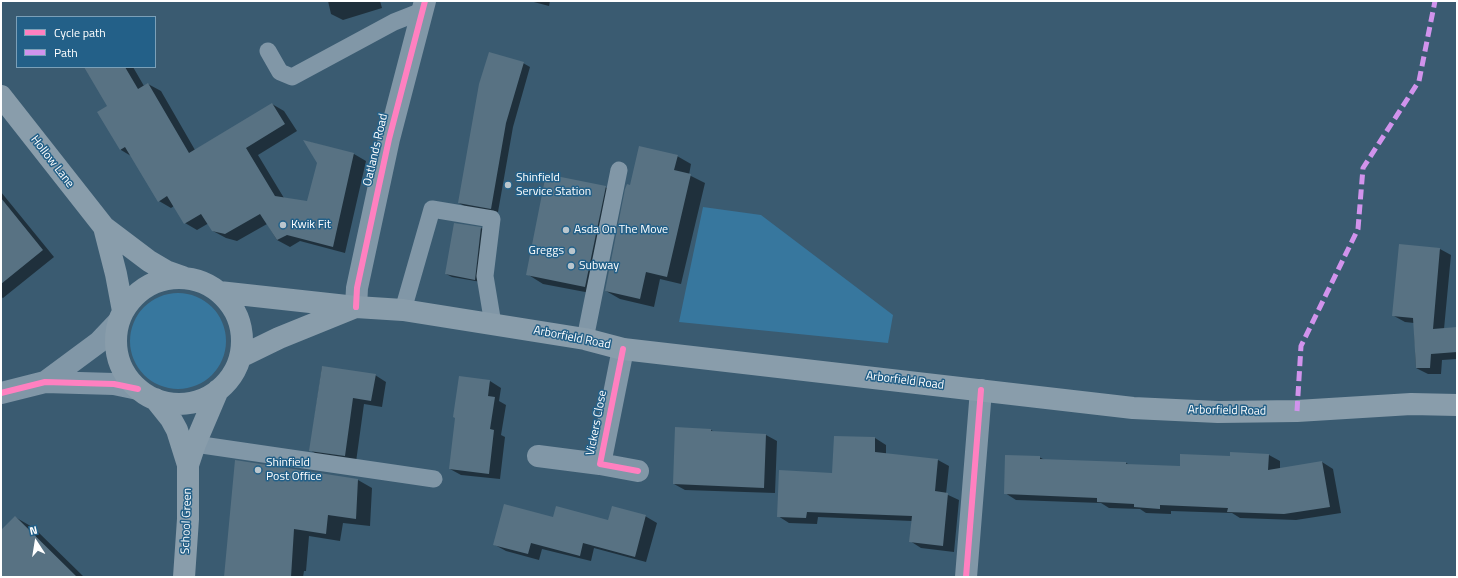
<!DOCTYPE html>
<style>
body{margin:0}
#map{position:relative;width:1458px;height:578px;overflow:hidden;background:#3a5b71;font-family:"Titillium Web",sans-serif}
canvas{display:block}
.frame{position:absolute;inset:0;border:2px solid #fff;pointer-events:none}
.legend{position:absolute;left:16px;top:16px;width:140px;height:52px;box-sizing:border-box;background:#236088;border:1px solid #7ba0b8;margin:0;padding:5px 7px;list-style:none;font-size:12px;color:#fff}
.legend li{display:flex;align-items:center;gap:8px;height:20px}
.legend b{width:20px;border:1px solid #7ba0b8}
.north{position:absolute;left:16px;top:522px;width:40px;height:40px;-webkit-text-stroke:3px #236088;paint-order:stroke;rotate:348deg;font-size:11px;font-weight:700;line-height:16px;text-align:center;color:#fff}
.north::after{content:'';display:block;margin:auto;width:14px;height:18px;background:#fff;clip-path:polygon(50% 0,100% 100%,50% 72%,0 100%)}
</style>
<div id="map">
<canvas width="1458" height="578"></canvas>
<div class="frame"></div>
<ul class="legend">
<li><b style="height:5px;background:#ff80c0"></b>Cycle path</li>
<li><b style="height:5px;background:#d193ec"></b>Path</li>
</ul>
<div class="north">N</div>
</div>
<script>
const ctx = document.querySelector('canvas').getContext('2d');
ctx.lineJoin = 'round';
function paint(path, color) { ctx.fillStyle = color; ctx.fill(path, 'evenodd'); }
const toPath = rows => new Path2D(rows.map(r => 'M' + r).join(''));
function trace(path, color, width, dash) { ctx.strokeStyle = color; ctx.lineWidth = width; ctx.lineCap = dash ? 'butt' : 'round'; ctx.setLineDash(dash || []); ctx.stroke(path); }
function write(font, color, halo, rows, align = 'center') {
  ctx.font = font + ' "Titillium Web",sans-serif'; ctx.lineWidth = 3; ctx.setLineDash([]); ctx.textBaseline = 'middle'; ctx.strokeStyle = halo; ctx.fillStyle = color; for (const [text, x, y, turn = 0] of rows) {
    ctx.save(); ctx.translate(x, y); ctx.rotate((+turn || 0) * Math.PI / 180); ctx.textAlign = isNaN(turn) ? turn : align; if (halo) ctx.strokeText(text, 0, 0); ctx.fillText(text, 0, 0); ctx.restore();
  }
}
const green = toPath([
 [703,207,761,215,893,315,888,343,679,322],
 '130 341a48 48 0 1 1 96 0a48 48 0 1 1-96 0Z'
]);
const shadow = toPath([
 [328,1,380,1,382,8,343,20,331,14],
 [530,1,550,1,549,6],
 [523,63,530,67,513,127,498,212,466,207,459,203],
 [85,67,133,67,144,86,148,84,161,91,195,150,272,104,284,111,297,131,258,155,284,198,308,202,318,163,305,141,354,154,366,161,345,253,300,241,290,247,277,240,267,224,237,241,226,238,213,231,209,223,197,230,185,223,174,206,171,208,159,201,131,156,121,150,99,112,109,107],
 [677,156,691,164,689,175,705,183,681,284,660,279,654,307,620,299,606,291,631,186],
 [605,187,621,196,601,295,543,284,527,274],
 [1,192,54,257,3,298,1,297],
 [481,228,486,231,481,282,452,277,446,274],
 [1440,249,1451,255,1444,329,1457,328,1457,359,1442,360,1441,374,1428,374,1416,368,1414,323,1405,322,1394,316],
 [322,367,375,375,386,382,382,407,364,404,356,462,321,457,310,450],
 [490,381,501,388,499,401,506,405,501,435,505,437,500,479,461,475,450,469],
 [711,430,716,433,766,435,777,441,775,493,685,490,674,484],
 [875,438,886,445,886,454,938,460,949,466,946,494,959,500,954,552,921,548,910,541,912,521,818,517,817,524,789,523,778,516,833,474],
 [1269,455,1280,461,1280,469,1322,462,1333,469,1341,513,1296,520,1240,518,1232,513,1171,511,1171,514,1146,513,1140,509,1109,508,1101,503,1016,500,1005,493,1039,457,1045,460,1126,463,1130,465,1180,467,1231,457],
 [358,480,372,488,370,526,343,523,340,541,309,536,306,571,304,571,303,577,224,577],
 [645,516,657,523,646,562,594,548,591,561,542,549,539,560,506,551,495,545,554,518,609,521],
 [15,517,34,528,84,577,1,577,1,532]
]);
const building = toPath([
 [489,52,524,62,506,123,491,209,458,203,479,84],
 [84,67,125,67,138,89,148,83,189,153,272,103,285,124,246,148,275,196,307,201,317,163,303,140,354,153,333,247,287,235,277,240,260,214,225,234,212,231,201,214,184,224,167,196,158,202,125,147,120,150,97,112,107,106],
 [639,146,678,155,674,170,691,174,667,277,646,272,640,299,605,291,625,189,627,184,630,185],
 [546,174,606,186,585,287,526,275],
 [1,198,43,250,1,284],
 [454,223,481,227,475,280,445,274],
 [1399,244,1440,248,1433,329,1457,327,1457,352,1431,354,1430,368,1416,368,1413,318,1392,316],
 [322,366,376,374,371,401,353,398,345,456,309,451],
 [459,376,490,380,488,396,495,397,490,429,494,430,489,474,449,469,455,418,453,417],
 [675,427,711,429,711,431,766,434,764,488,673,484],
 [834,436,875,437,875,452,938,459,935,491,948,493,943,546,909,542,912,516,807,512,806,518,777,517,779,470,832,473],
 [1230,452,1269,454,1268,470,1322,461,1330,507,1284,514,1227,512,1228,508,1160,505,1160,509,1134,507,1134,504,1097,502,1097,498,1004,494,1005,455,1040,456,1040,459,1126,462,1126,464,1180,466,1180,454,1230,456],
 [235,460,358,479,356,519,328,515,326,534,294,529,291,577,224,577],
 [504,504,553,517,556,506,608,520,612,506,646,515,635,557,583,543,580,556,531,543,528,554,493,545],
 [15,516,77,577,1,577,1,530]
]);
const lane = toPath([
 [268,51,280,72,292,77,394,22,422,11],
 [403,310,432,209,492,219,485,276,493,324],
 [585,339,619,170],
 [195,444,434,479]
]);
const street = toPath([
 [356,307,357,288,389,139,425,1],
 [623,349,600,464,638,471],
 [45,382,99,342,118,322],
 [1,393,45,382,114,384,138,389],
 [538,456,600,464],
 [966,577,981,390]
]);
const secondary = toPath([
 [1,96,104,227,149,261,166,271,183,277],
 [104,227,116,274,123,311],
 '116 341a63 63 0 1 1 126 0a63 63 0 1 1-126 0Z',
 [219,292,356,307,403,310,585,339,623,349,1133,408,1218,412,1297,411,1411,404,1457,405],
 [240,357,279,338,353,308],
 [155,399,171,419,177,430,188,465],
 [184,577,188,519,188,465,195,444,218,390]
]);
const quiet = toPath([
 [1297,411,1301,346,1358,229,1363,168,1419,81,1435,1]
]);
const cycleway = toPath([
 [356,307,357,288,389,139,425,1],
 [623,349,600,464,638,471],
 [1,393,45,382,114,384,138,389],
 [966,577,981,390]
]);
const markers = [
 [508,185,4,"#bac6cd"],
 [283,225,4,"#bac6cd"],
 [566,230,4,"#bac6cd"],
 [572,251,4,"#bac6cd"],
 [571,266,4,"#bac6cd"],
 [258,470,4,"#bac6cd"]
];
const streetNames = [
 ["Oatlands Road",376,150,-77],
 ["Hollow Lane",52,162,52],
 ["Arborfield Road",572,338,11],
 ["Arborfield Road",905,381,7],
 ["Arborfield Road",1227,411,1],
 ["Vickers Close",597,423,-79],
 ["School Green",187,521,-88]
];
const poiNames = [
 ["Shinfield",516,178],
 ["Service Station",516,192],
 ["Kwik Fit",291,225],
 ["Asda On The Move",574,230],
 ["Greggs",564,251,"right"],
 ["Subway",579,266],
 ["Shinfield",266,463],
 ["Post Office",266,477]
];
paint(green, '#37779e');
paint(shadow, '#0007');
paint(building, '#587283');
trace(lane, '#8197a7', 17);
trace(street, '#8197a7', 22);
trace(secondary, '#899dab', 22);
trace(quiet, '#d193ec', 5, [10, 5]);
trace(cycleway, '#ff80c0', 6);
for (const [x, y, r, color] of markers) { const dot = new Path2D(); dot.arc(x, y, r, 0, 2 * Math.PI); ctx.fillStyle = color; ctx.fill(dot); trace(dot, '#236088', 1.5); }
write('12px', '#fff', '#236088', streetNames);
write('12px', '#fff', '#236088', poiNames, 'left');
</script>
